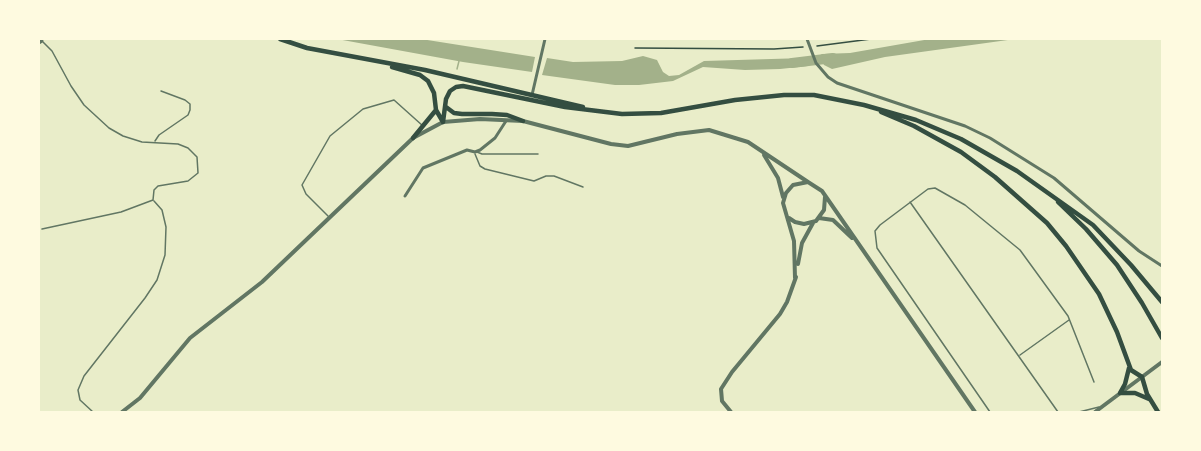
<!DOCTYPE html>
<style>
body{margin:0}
#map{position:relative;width:1201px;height:451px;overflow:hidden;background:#e9edc9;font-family:Poppins,sans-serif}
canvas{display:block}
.frame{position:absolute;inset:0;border:40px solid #fefae0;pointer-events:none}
</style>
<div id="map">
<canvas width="1201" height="451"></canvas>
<div class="frame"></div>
</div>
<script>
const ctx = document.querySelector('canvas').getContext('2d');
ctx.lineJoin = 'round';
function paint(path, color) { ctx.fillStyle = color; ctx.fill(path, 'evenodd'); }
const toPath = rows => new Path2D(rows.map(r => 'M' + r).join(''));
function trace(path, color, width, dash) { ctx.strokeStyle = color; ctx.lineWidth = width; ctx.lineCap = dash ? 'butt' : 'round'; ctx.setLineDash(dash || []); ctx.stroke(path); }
const water = toPath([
 [337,39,421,39,535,57,532,72,463,62],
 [930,39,1015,39,885,57,832,69,824,65,819,56,822,54,850,53],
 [643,56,657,60,663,72,669,76,679,75,704,61,805,58,808,66,780,69,745,70,703,67,673,81,639,85,615,85,542,75,547,58,573,62,622,61]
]);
const stream = toPath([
 [457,69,459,61]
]);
const river = toPath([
 [792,63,833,58]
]);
const path = toPath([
 [817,46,871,39],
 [635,48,774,49,803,47]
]);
const service = toPath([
 [155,141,159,135,188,115,190,110,190,104,185,100,161,91],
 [477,152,482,154,538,154],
 [475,154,480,166,485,169,534,181,546,176,554,176,583,187],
 [910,202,1058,412],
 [328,216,306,194,302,185,330,136,363,109,394,100,423,126],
 [42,229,121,212,153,200,154,190,158,186,188,181,198,173,197,157,188,148,178,144,142,142,123,136,109,128,84,105,71,86,52,51,43,42],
 [1020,355,1069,320],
 [93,412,80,400,78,390,84,376,145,298,157,280,165,255,166,227,162,210,154,201],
 [990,412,877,248,875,231,880,225,928,189,935,188,965,205,1020,250,1068,316,1094,382],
 [1079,412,1099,407]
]);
const minor = toPath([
 [807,39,816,63,828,77,837,83,965,126,990,138,1054,178,1139,251,1162,266],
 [39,43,42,41,41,39],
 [532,95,545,39],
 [405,196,423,168,467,150,475,152,480,150,495,138,506,121]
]);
const tertiary = toPath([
 [764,155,778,178,783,197],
 [789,218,795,222,804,224,816,221,824,210,825,197],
 [819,218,833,220,852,238],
 [798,264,802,243,813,223],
 [795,278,794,241,783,203,786,193,793,185,808,182,822,191,975,412],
 [122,412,140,398,190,338,262,282,413,138,443,122,480,119,523,121,611,144,628,146,677,134,709,130,748,142,808,182],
 [731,412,722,401,721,389,732,372,780,314,787,302,796,277],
 [1095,412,1162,362]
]);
const primary = toPath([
 [280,39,307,48,425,70,583,107],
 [392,67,420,75,428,81,434,93,436,110,443,122],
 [446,107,454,113,462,114,492,114,507,115,523,121],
 [881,112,914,126,961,152,995,177,1047,223,1066,246,1099,294,1117,332,1131,370,1142,377,1147,394,1158,412],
 [443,122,446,99,450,91,456,87,463,86,565,107,622,114,661,113,735,100,784,95,814,95,864,105,916,120,961,139,1017,171,1093,225,1131,265,1162,302],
 [413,138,436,110],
 [1058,202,1086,229,1117,265,1142,303,1162,338],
 [1120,393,1135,393,1149,399],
 [1120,393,1125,384,1129,368]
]);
paint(water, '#a3b18a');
trace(stream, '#a3b18a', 1.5);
trace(river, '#a3b18a', 10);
trace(path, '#344e41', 1.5);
trace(service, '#617663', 1.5);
trace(minor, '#617663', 3);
trace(tertiary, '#617663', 4);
trace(primary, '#344e41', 4.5);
</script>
